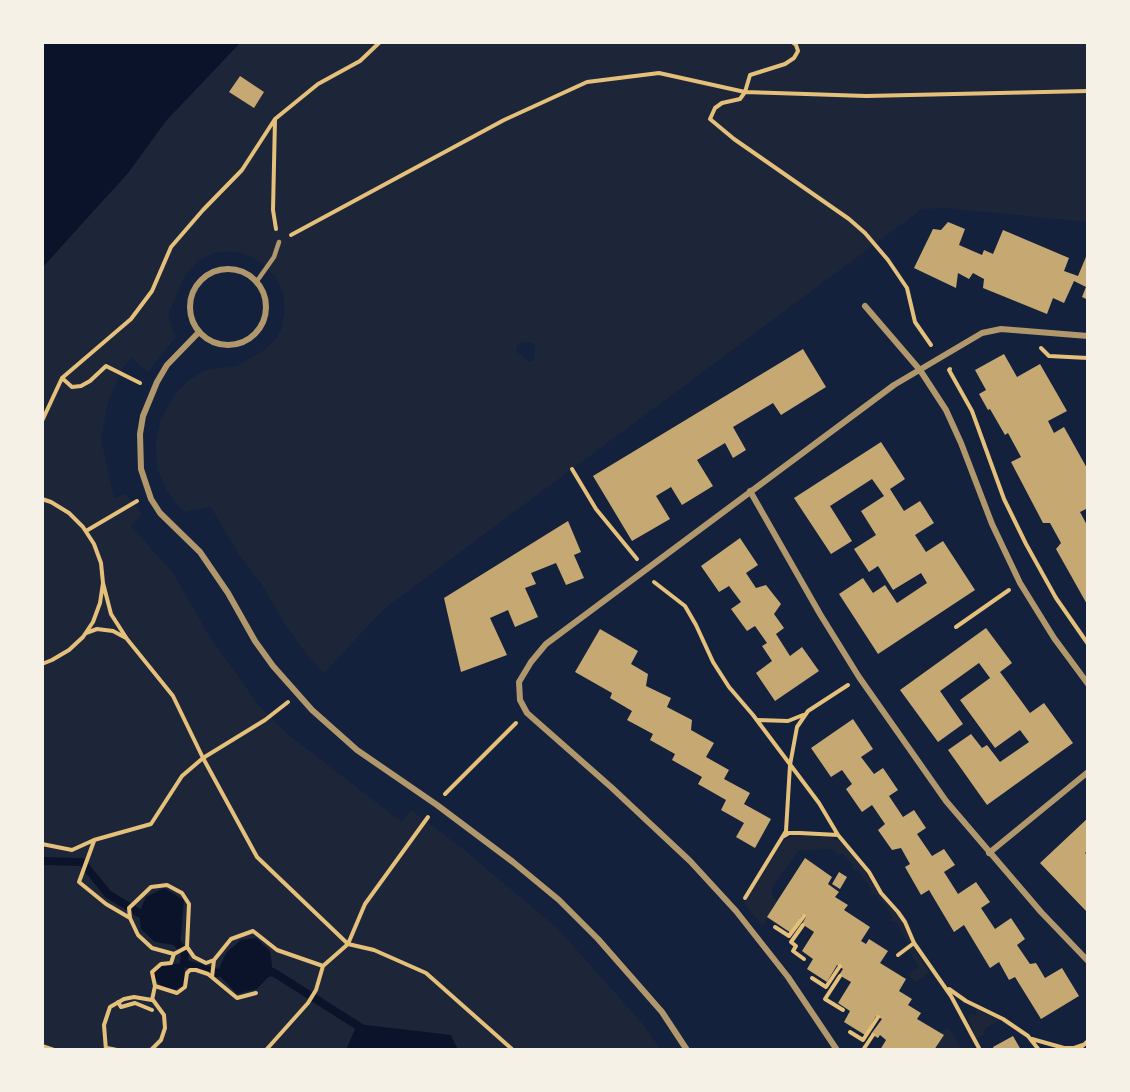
<!DOCTYPE html>
<style>
body{margin:0}
#map{position:relative;width:1130px;height:1092px;overflow:hidden;background:#14213d;font-family:Spectral,serif}
canvas{display:block}
.frame{position:absolute;inset:0;border:44px solid #f6f1e7;pointer-events:none}
</style>
<div id="map">
<canvas width="1130" height="1092"></canvas>
<div class="frame"></div>
</div>
<script>
const ctx = document.querySelector('canvas').getContext('2d');
ctx.lineJoin = 'round';
function paint(path, color) { ctx.fillStyle = color; ctx.fill(path, 'evenodd'); }
const toPath = rows => new Path2D(rows.map(r => 'M' + r).join(''));
function trace(path, color, width, dash) { ctx.strokeStyle = color; ctx.lineWidth = width; ctx.lineCap = dash ? 'butt' : 'round'; ctx.setLineDash(dash || []); ctx.stroke(path); }
const green = toPath([
 [238,42,1088,42,1088,222,947,208,922,209,385,608,324,673,307,655,284,623,263,586,238,553,211,507,184,512,167,491,157,468,156,440,161,419,174,395,189,380,205,370,237,366,266,349,276,339,281,330,285,312,283,293,275,276,261,262,243,253,224,251,213,253,198,261,184,277,169,312,169,319,176,337,148,372,131,358,124,366,108,402,101,439,114,498,126,494,142,514,131,526,173,573,208,634,259,706,287,734,402,822,411,810,462,848,558,929,642,1023,661,1050,42,1050,42,228,100,201,114,190,142,155,147,146,145,142],
 [528,342,534,344,535,350,533,361,530,362,516,351,516,347,520,343],
 [796,835,828,837,840,841,864,870,879,894,901,919,911,941,909,944,895,921,892,922,890,920,893,918,887,908,875,894,872,895,870,893,872,892,869,886,857,870,854,871,852,868,853,866,848,859,843,854,839,855,831,849,799,850,772,888,772,896,777,901,763,926,744,903,779,846,785,839],
 [913,947,929,972,917,982,907,975,919,967,908,950],
 [978,1009,999,1020,986,1028,983,1035,976,1039,968,1017,972,1013,975,1016,977,1013,975,1011],
 [947,1028,953,1033,955,1039,964,1050,935,1049,944,1035,940,1033]
]);
const water = toPath([
 [42,42,241,42,166,121,128,173,42,268],
 [164,888,184,900,180,946,155,942,141,929,139,913,146,897],
 [256,938,270,951,273,972,257,989,237,994,217,973,226,953,241,940],
 [184,963,185,976,183,986,175,990,162,987,155,979,154,972,163,965],
 [357,1024,451,1035,458,1050,346,1050]
]);
const stream = toPath([
 [42,861,82,862,108,894,139,913,148,917],
 [175,940,185,953,184,963,217,973,225,972],
 [263,974,273,972,363,1029]
]);
const building = toPath([
 [240,76,264,92,254,108,229,92],
 [948,222,965,229,959,245,982,255,984,250,993,254,1003,230,1069,258,1064,271,1078,276,1088,252,1088,300,1082,297,1086,287,1074,281,1064,303,1053,298,1047,314,983,288,984,279,973,273,969,279,958,273,956,288,914,268,933,229,941,230],
 [803,349,826,387,781,415,773,403,733,427,746,450,733,458,725,443,697,460,713,486,682,505,671,487,656,496,670,519,632,541,593,476],
 [1004,354,1017,377,1040,364,1067,411,1048,421,1054,433,1064,427,1088,470,1088,508,1080,512,1088,527,1088,606,1056,549,1061,543,1050,523,1043,523,1011,462,1021,457,1008,433,1005,435,990,409,988,410,979,394,986,390,975,370],
 [881,442,905,479,890,489,904,511,920,501,934,523,915,535,926,552,943,541,975,590,878,654,839,594,863,578,873,593,885,585,897,603,927,583,921,573,893,590,878,566,869,572,854,549,876,535,861,511,884,496,872,479,830,506,852,541,831,554,794,498],
 [568,521,581,552,574,555,584,578,566,585,556,563,531,573,536,584,525,588,538,617,515,627,508,610,490,618,507,655,461,672,444,598],
 [740,538,758,565,746,573,756,588,766,585,781,604,774,614,784,628,776,634,790,656,802,647,819,671,775,701,756,673,772,661,762,646,767,643,755,626,747,631,731,609,741,602,729,586,719,592,701,566],
 [986,628,1012,663,1000,672,1030,713,1044,703,1073,743,987,805,948,750,971,734,982,748,987,745,1000,762,1029,742,1020,730,995,748,960,700,990,678,979,663,940,691,963,724,938,742,900,690],
 [600,629,638,651,631,664,648,674,646,686,671,698,667,707,692,720,691,730,714,743,706,757,729,770,724,779,750,793,744,804,771,819,755,848,736,837,744,823,721,810,726,800,698,784,702,777,672,760,675,754,650,740,653,734,627,720,632,711,610,698,612,693,575,672],
 [853,719,873,749,861,757,874,774,883,768,898,790,889,796,903,817,914,810,926,828,917,834,932,856,944,849,955,865,944,872,958,894,976,882,990,902,981,908,995,929,1011,918,1025,939,1017,945,1030,964,1036,963,1045,978,1062,968,1079,996,1041,1019,1015,977,1009,980,999,962,990,968,964,925,954,932,929,890,921,895,905,867,910,864,901,848,892,850,878,830,885,824,872,805,862,812,846,789,852,784,842,770,831,777,811,748],
 [1088,818,1088,850,1085,853,1088,856,1088,909,1086,911,1040,863],
 [805,858,832,877,828,884,839,892,835,897,848,905,844,910,870,927,861,941,866,944,869,939,888,951,880,963,906,979,899,991,912,999,908,1005,921,1013,917,1019,944,1035,934,1050,880,1050,886,1040,880,1035,878,1038,871,1034,882,1019,876,1016,865,1035,844,1022,850,1011,838,1003,851,982,839,975,843,969,837,965,827,982,807,969,813,959,802,951,814,932,802,924,806,917,802,915,791,933,767,917],
 [839,872,847,877,840,889,832,884],
 [1013,1036,1021,1050,994,1050,993,1047]
]);
const path = toPath([
 [792,42,796,45,798,51,794,58,785,64,750,75,745,92,740,99,722,103,715,108,710,119,734,139,849,219,865,233,888,260,907,288,915,322,931,345],
 [275,119,273,210,276,229],
 [291,235,504,120,587,82,659,73,745,92,866,96,1088,91],
 [1041,348,1049,356,1088,358],
 [950,369,949,370,972,411,1004,499,1026,544,1056,598,1088,644],
 [62,378,72,387,81,386,90,381,106,366,140,383],
 [42,421,62,378,131,319,152,291,171,247,203,210,242,170,275,119,318,84,360,61,380,42],
 [572,469,596,509,637,559],
 [42,499,51,502,69,513,83,527,94,544,101,563,103,583,100,603,93,622,83,637,69,650,52,660,42,664],
 [86,531,137,501],
 [654,582,685,606,696,625,713,662,729,687,753,715,819,803,838,835,869,872,881,893,898,912,905,922,914,943,951,996,980,1050],
 [103,583,111,614,127,639,173,696,203,758,257,857,348,944,374,950,426,973,513,1050],
 [956,627,1009,590],
 [86,633,97,629,113,631,126,638],
 [758,720,788,721,803,715],
 [445,794,516,723],
 [784,836,789,833,800,833,838,835],
 [94,841,79,882,106,904,130,918,138,935,152,948,174,954],
 [42,844,72,850,94,840,151,824,182,776,203,758,265,720,288,702],
 [745,898,786,831,790,765,797,727,808,711,848,685],
 [130,918,129,908,151,887,167,885,182,893,189,904,187,947,194,957,206,963,214,960,231,939,253,931,277,950,323,966],
 [803,925,791,942,796,946,793,951,804,959],
 [775,927,789,936,804,916],
 [898,955,914,943],
 [840,976,825,999,843,1010],
 [212,977,214,960],
 [812,978,826,987,840,966],
 [155,986,177,993,185,987,187,973,190,970,196,970,208,974,237,998,256,993],
 [949,989,966,1001,1003,1019,1028,1036,1039,1050],
 [118,1002,121,1007,135,1003,152,1010],
 [850,1032,863,1040,878,1017],
 [1032,1039,1064,1048,1074,1048,1083,1045],
 [42,1046,54,1050],
 [107,1048,117,1050],
 [106,1050,104,1025,110,1007,124,999,134,997,152,1000,155,986,152,972,161,964,171,963,174,954,187,947],
 [151,1050,161,1040,165,1028,164,1015,153,1000],
 [266,1050,308,1003,316,990,323,966,348,944,365,904,428,817],
 [863,1050,873,1035],
 [1078,1050,1088,1041]
]);
const service = toPath([
 [257,281,274,257,279,242]
]);
const minor = toPath([
 '190 307a38 38 0 1 1 76 0a38 38 0 1 1-76 0Z',
 [865,306,920,370,946,410,961,443,992,524,1020,583,1054,638,1088,684],
 [199,332,167,365,157,382,143,416,140,434,141,469,151,499,160,513,200,552,228,593,255,641,273,666,312,710,357,750,437,805,513,862,559,900,598,939,662,1012,687,1050],
 [750,491,820,614,859,677,946,801,1041,912,1088,961],
 [989,853,1088,772],
 [837,1050,788,977,736,911,690,861,611,787,527,713,520,700,519,682,531,662,546,644,894,385,982,333,1001,329,1088,336]
]);
paint(green, '#1d2539');
paint(water, '#0b132b');
trace(stream, '#0b132b', 8);
paint(building, '#c6a872');
trace(path, '#e5c07b', 4);
trace(service, '#b1986c', 4.5);
trace(minor, '#b1986c', 6);
</script>
